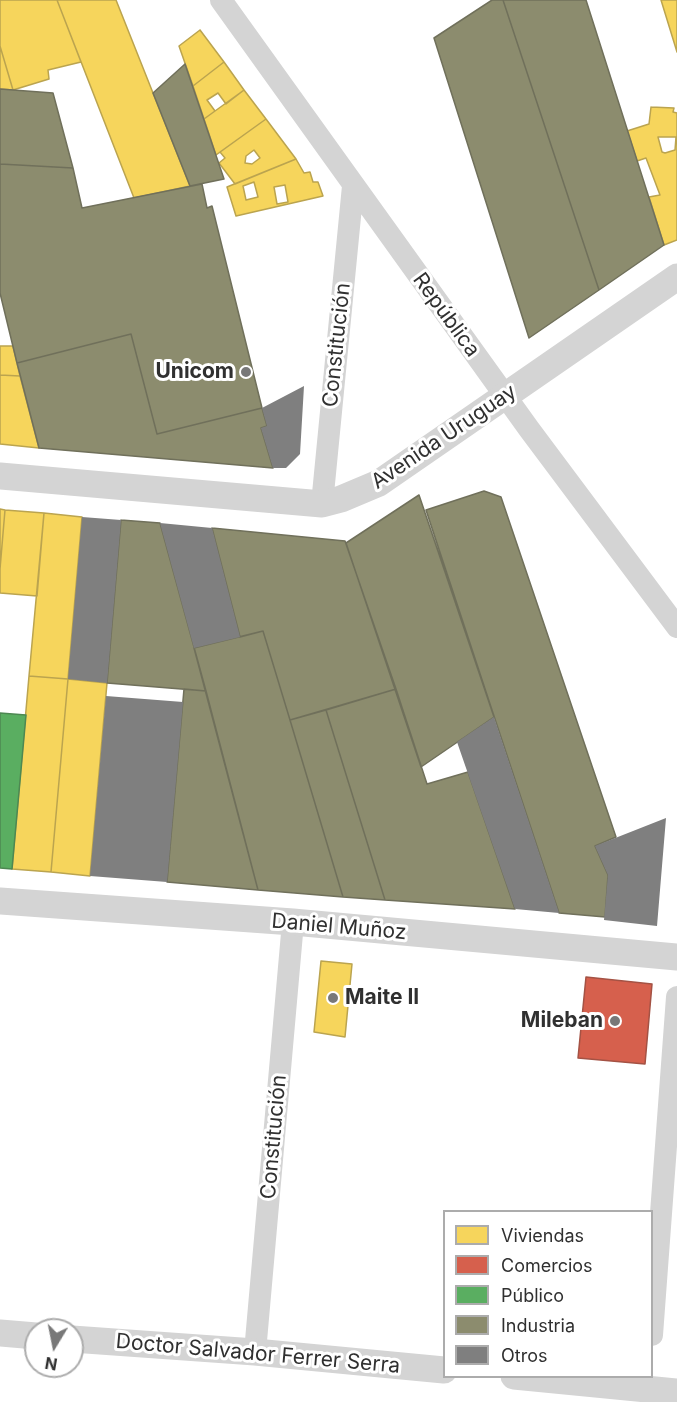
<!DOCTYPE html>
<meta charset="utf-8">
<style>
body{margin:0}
#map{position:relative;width:677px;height:1402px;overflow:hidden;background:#fff;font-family:Inter,sans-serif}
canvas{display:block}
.legend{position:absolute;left:443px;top:1210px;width:210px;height:168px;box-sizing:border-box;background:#fff;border:2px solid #acacac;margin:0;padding:8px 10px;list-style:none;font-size:18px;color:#303030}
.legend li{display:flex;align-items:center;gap:12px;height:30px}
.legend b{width:30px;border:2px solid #acacac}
.north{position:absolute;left:24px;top:1318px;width:60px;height:60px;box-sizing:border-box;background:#fff;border:2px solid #acacac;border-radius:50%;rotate:190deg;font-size:16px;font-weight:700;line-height:24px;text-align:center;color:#303030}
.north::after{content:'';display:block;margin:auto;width:21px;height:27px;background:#787878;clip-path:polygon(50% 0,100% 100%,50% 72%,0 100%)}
</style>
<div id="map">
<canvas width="677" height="1402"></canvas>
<ul class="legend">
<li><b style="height:16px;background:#f6d55c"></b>Viviendas</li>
<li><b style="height:16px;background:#d6604d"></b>Comercios</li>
<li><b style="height:16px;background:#5aae61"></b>Público</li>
<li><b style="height:16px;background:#8c8c6e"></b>Industria</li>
<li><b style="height:16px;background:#7f7f7f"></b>Otros</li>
</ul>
<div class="north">N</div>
</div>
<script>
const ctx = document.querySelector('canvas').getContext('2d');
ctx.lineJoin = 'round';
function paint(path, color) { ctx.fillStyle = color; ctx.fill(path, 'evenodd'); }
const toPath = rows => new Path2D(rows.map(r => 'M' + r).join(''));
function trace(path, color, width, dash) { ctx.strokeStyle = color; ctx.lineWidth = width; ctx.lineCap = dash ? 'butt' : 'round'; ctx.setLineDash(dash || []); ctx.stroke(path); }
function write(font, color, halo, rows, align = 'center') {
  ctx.font = font + ' Inter,sans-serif'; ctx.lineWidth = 6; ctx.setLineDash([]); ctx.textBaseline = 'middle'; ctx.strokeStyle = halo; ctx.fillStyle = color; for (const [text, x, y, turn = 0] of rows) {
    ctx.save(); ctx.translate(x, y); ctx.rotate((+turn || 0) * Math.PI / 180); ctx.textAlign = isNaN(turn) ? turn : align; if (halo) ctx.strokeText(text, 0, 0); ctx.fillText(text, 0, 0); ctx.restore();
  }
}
const homes = toPath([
 [0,0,57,0,81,62,48,70,49,79,13,90,0,46,0,0],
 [57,0,116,0,190,186,134,198,57,0],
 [661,0,677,0,677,52,661,0],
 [200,30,224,62,193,86,179,46,200,30],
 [0,46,13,90,0,89,0,46],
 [224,62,244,90,226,104,218,93,207,100,215,111,204,119,193,86,224,62],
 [244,90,266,119,216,155,204,119,244,90],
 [651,107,674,108,673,112,677,113,677,240,664,245,649,197,660,195,646,158,637,161,627,131,649,124,651,107],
 [658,137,676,137,675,150,665,153,662,152,658,137],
 [266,119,296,159,235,184,219,163,225,158,220,152,266,119],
 [254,150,260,158,252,164,245,163,246,156,254,150],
 [296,159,304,173,310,172,313,182,318,182,323,196,236,216,227,187,296,159],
 [254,182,258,197,246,200,243,186,254,182],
 [285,185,288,202,277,204,274,187,285,185],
 [0,346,13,346,20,376,0,375,0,346],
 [0,375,20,376,39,448,0,444,0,375],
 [0,509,5,510,0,569,0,509],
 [5,510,44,513,37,596,0,593,0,569,5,510],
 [44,513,82,517,68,679,29,676,44,513],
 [29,676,68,679,51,872,12,869,29,676],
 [68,679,107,683,90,876,51,872,68,679],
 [321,961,352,964,345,1037,314,1032,321,961]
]);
const shops = toPath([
 [586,977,652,984,645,1064,578,1058,586,977]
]);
const public = toPath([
 [0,713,26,715,12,869,0,868,0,713]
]);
const industry = toPath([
 [492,0,503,0,599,290,529,338,434,38,492,0],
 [503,0,586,0,664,245,599,290,503,0],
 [185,64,224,179,190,186,153,93,185,64],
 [0,89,53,93,73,168,0,164,0,89],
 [0,164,73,168,82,208,202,184,207,208,212,206,262,408,157,434,131,334,17,363,0,293,0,164],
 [131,334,157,434,262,408,267,426,261,428,273,468,39,448,17,363,131,334],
 [484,491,501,497,616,837,595,846,608,875,605,917,559,913,426,510,484,491],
 [419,495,494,717,421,767,346,543,419,495],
 [121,520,160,523,206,691,107,683,121,520],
 [212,528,345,541,396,689,290,720,263,631,240,637,212,528],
 [263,631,290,720,343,897,258,890,194,648,263,631],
 [184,689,206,691,258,890,167,882,184,689],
 [396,689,427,784,468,772,515,909,385,900,326,710,396,689],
 [326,710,385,900,343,897,290,720,326,710]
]);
const building = toPath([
 [304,386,300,454,286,468,273,468,261,428,267,426,262,408],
 [82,517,121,520,107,683,68,679],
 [160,523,212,528,240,637,194,648],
 [106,696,183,702,167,882,90,876],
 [494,717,559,913,515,909,457,742],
 [666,818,657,926,604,920,608,875,595,846]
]);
const minor = toPath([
 [221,0,529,429,677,627],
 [322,504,353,186],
 [652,1335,677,997],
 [255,1352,293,922]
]);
const tertiary = toPath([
 [0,476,322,504,341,499,379,483,677,277],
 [0,901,293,922,677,957],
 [0,1333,36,1336],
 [72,1339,255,1352,444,1370],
 [514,1376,677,1392]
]);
const markers = [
 [246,372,6,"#787878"],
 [333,998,6,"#787878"],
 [615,1021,6,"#787878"]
];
const streetNames = [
 ["República",446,315,54],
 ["Constitución",337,345,-84],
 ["Avenida Uruguay",444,437,-34],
 ["Daniel Muñoz",339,927,5],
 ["Constitución",274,1137,-85],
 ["Doctor Salvador Ferrer Serra",258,1354,5]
];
const poiNames = [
 ["Unicom",234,372],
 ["Maite II",345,998,"left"],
 ["Mileban",603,1021]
];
paint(homes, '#f6d55c');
trace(homes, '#bba44f', 1.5);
paint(shops, '#d6604d');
trace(shops, '#a45244', 1.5);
paint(public, '#5aae61');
trace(public, '#4d8852', 1.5);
paint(industry, '#8c8c6e');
trace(industry, '#70705b', 1.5);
paint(building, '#7f7f7f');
trace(minor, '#d4d4d4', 22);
trace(tertiary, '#d4d4d4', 27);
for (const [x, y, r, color] of markers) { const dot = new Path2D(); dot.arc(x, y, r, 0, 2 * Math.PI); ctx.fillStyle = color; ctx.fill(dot); trace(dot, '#fff', 2); }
write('21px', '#303030', '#fff', streetNames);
write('bold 21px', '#303030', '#fff', poiNames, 'right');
</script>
